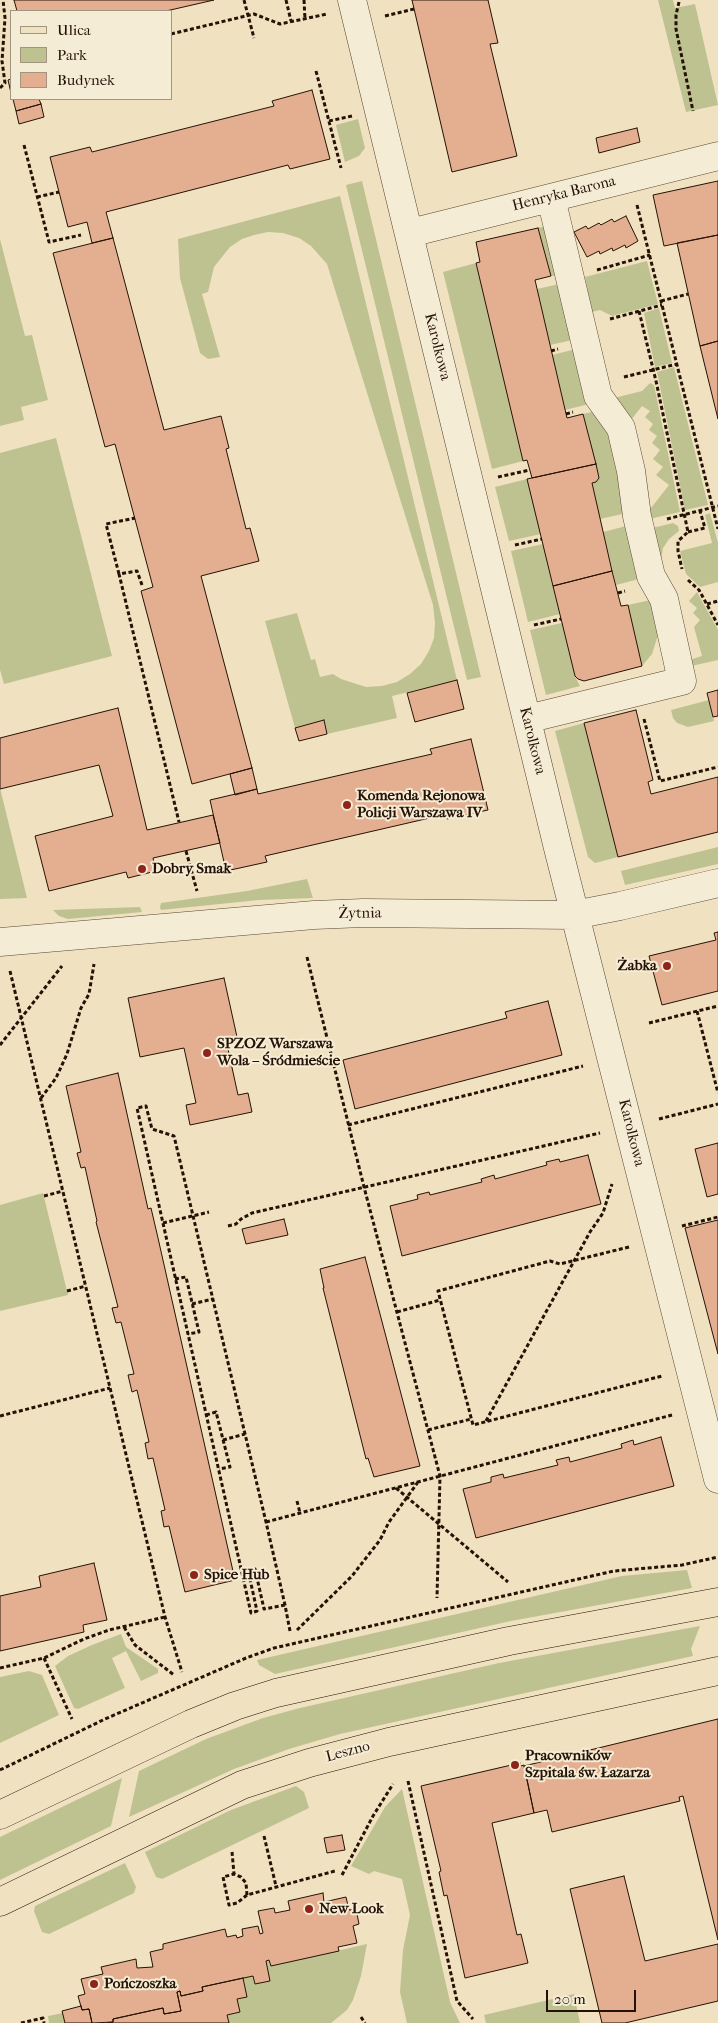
<!DOCTYPE html>
<meta charset="utf-8">
<style>
body{margin:0}
#map{position:relative;width:718px;height:2023px;overflow:hidden;background:#f0e2c0;font-family:"IM FELL French Canon",serif}
canvas{display:block}
.legend{position:absolute;left:10px;top:10px;width:162px;height:90px;box-sizing:border-box;background:#f5ecd6;border:1px solid #a29582;margin:0;padding:6px 9px;list-style:none;font-size:15px;color:#251205}
.legend li{display:flex;align-items:center;gap:10px;height:25px}
.legend b{width:25px;border:1px solid #a29582}
.scale{position:absolute;left:546px;top:1990px;width:90px;height:22px;box-sizing:border-box;border:2px solid #251205;border-top:0;padding-left:6px;font-size:15px;line-height:18px;white-space:nowrap;color:#251205;-webkit-text-stroke:4px #f5ecd6;paint-order:stroke}
</style>
<div id="map">
<canvas width="718" height="2023"></canvas>
<ul class="legend">
<li><b style="height:6px;background:#f0e2c0"></b>Ulica</li>
<li><b style="height:14px;background:#bec290"></b>Park</li>
<li><b style="height:14px;background:#e4ae90"></b>Budynek</li>
</ul>
<div class="scale">20 m</div>
</div>
<script>
const ctx = document.querySelector('canvas').getContext('2d');
ctx.lineJoin = 'round';
function paint(path, color) { ctx.fillStyle = color; ctx.fill(path, 'evenodd'); }
const toPath = rows => new Path2D(rows.map(r => 'M' + r).join(''));
function trace(path, color, width, dash) { ctx.strokeStyle = color; ctx.lineWidth = width; ctx.lineCap = dash ? 'butt' : 'round'; ctx.setLineDash(dash || []); ctx.stroke(path); }
function write(font, color, halo, rows, align = 'center') {
  ctx.font = font + ' "IM FELL French Canon",serif'; ctx.lineWidth = 4; ctx.setLineDash([]); ctx.textBaseline = 'middle'; ctx.strokeStyle = halo; ctx.fillStyle = color; for (const [text, x, y, turn = 0] of rows) {
    ctx.save(); ctx.translate(x, y); ctx.rotate((+turn || 0) * Math.PI / 180); ctx.textAlign = isNaN(turn) ? turn : align; if (halo) ctx.strokeText(text, 0, 0); ctx.fillText(text, 0, 0); ctx.restore();
  }
}
const green = toPath([
 [658,0,673,0,675,8,695,4,718,105,686,112],
 [358,119,365,148,359,156,345,162,336,125],
 [362,181,481,677,467,680,346,185],
 [340,196,457,680,392,696,397,718,327,734,324,721,295,728,265,621,297,613,311,660,315,659,320,677,333,674,341,679,366,687,382,686,397,682,410,674,421,664,429,651,434,638,435,623,433,605,327,264,311,246,299,238,283,233,268,232,254,235,242,239,230,247,214,267,208,292,202,294,220,357,208,359,200,353,180,278,178,239],
 [549,225,562,274,551,276,538,228],
 [0,239,25,336,32,335,48,400,21,407,24,420,0,426],
 [647,261,658,304,612,316,600,310,592,312,585,277],
 [476,263,523,461,492,469,443,272],
 [564,283,577,339,550,345,537,289],
 [659,308,672,363,655,367,644,313],
 [580,348,593,403,565,410,552,355],
 [674,367,708,505,685,510,657,372],
 [650,383,654,385,680,512,645,520,644,517,669,485,656,475,663,467,653,459,660,450,652,443,657,436,649,430,653,424,645,417,650,411,642,406,627,425,610,399,642,391],
 [596,411,610,424,627,513,600,519,592,483,596,482,599,478,583,414],
 [56,438,112,656,4,684,0,670,0,453],
 [527,479,541,534,509,541,495,487],
 [710,513,718,543,718,582,700,587,686,574,680,551,712,543,705,515],
 [673,523,678,526,679,531,669,539,663,548,660,566,648,529],
 [630,525,643,578,616,585,603,532],
 [543,544,560,614,528,622,511,551],
 [697,592,718,630,718,660,687,667,686,661,702,656,694,627,700,620,693,613,697,608,689,601],
 [655,599,660,629,652,654,642,666,628,605],
 [562,623,575,676,580,686,546,695,530,630],
 [709,700,714,721,688,727,677,723,673,718,671,710],
 [584,723,618,857,595,863,588,857,555,731],
 [0,788,27,898,0,899],
 [718,847,718,864,625,885,621,871],
 [307,879,313,898,259,900,161,910,160,907,161,903,247,891],
 [140,907,142,912,68,919,59,916,53,910],
 [43,1193,68,1295,0,1311,0,1205],
 [687,1570,692,1588,511,1621,275,1674,259,1665,257,1660,622,1576],
 [700,1626,691,1649,693,1656,340,1734,289,1749,234,1769,129,1817,139,1771,206,1739,263,1718,300,1708,499,1663],
 [121,1634,126,1647,158,1669,158,1673,141,1681,126,1651,112,1658,125,1688,78,1709,74,1708,55,1666,68,1656,92,1645],
 [29,1671,42,1675,59,1715,0,1743,0,1677],
 [122,1778,111,1826,0,1880,0,1837],
 [296,1786,304,1792,309,1808,162,1879,156,1877,145,1852,231,1810],
 [402,1789,450,2002,460,2023,407,2023,400,1992,403,1950,410,1915,402,1879,374,1871,369,1874,351,1866,385,1807],
 [125,1863,136,1887,134,1893,49,1934,42,1932,34,1911,35,1906],
 [367,1944,361,1976,353,2000,347,2010,331,2023,229,2023,227,2015,240,2012,237,1999,247,1997,243,1978,253,1976,255,1984,270,1981,266,1961,269,1960,271,1966],
 [574,1994,580,2023,486,2023,484,2015],
 [63,2013,65,2023,49,2023,48,2016]
]);
const building = toPath([
 [14,0,214,0,166,11,17,11,14,0],
 [412,0,488,0,498,43,490,44,517,156,452,172,412,0],
 [11,79,11,93,8,80,11,79],
 [312,90,330,159,290,169,288,165,106,212,113,238,92,243,87,222,68,227,50,157,90,147,92,152,274,106,272,101,312,90],
 [13,99,39,99,41,104,16,111,13,99],
 [41,104,44,117,19,124,16,111,41,104],
 [637,128,640,142,599,153,596,138,637,128],
 [718,181,718,235,664,246,653,195,718,181],
 [626,216,638,241,626,248,625,245,613,251,612,248,600,254,599,251,587,257,574,232,586,226,588,229,599,223,601,225,612,219,614,222,626,216],
 [538,228,551,276,535,280,567,418,583,414,596,464,532,478,527,460,523,461,476,263,480,262,476,242,538,228],
 [718,235,718,341,700,346,677,243,718,235],
 [113,238,164,430,221,416,229,448,226,449,246,529,250,528,259,561,201,576,252,768,192,784,141,591,153,587,115,444,105,447,53,253,113,238],
 [718,341,718,419,700,346,718,341],
 [596,464,599,478,596,482,592,483,612,571,553,586,527,479,596,464],
 [612,571,621,606,628,605,642,666,584,681,578,679,575,676,553,586,612,571],
 [457,680,464,709,415,722,407,693,457,680],
 [718,690,718,716,713,717,707,693,718,690],
 [118,708,147,830,213,815,220,843,153,858,156,871,128,878,126,872,49,891,35,836,113,816,99,765,0,789,0,738,118,708],
 [636,710,653,780,648,782,651,794,718,777,718,832,618,857,584,723,636,710],
 [324,720,327,734,299,741,295,728,324,720],
 [471,739,488,810,447,819,447,814,265,856,267,862,226,871,210,800,257,789,258,794,432,754,430,749,471,739],
 [252,768,257,789,235,795,230,774,252,768],
 [718,932,718,991,662,1005,649,956,716,940,714,933,718,932],
 [224,978,237,1037,226,1040,238,1095,248,1093,252,1112,190,1125,186,1105,196,1103,184,1048,140,1057,128,998,224,978],
 [548,1001,562,1055,355,1109,343,1060,507,1018,505,1012,548,1001],
 [118,1073,148,1209,151,1208,158,1238,235,1580,185,1592,169,1526,164,1527,161,1511,165,1510,153,1458,148,1459,145,1443,149,1442,137,1390,132,1392,128,1375,134,1374,121,1322,116,1323,112,1308,118,1307,96,1222,97,1221,85,1167,81,1168,77,1153,81,1152,66,1086,118,1073],
 [718,1143,718,1194,707,1197,695,1149,718,1143],
 [588,1155,601,1204,402,1256,390,1206,418,1199,417,1195,429,1192,430,1195,482,1182,481,1179,494,1175,495,1179,547,1165,546,1162,559,1159,560,1162,588,1155],
 [284,1219,288,1235,246,1244,242,1229,284,1219],
 [718,1220,718,1354,685,1228,718,1220],
 [365,1257,420,1466,374,1477,368,1458,366,1459,323,1288,324,1288,320,1269,365,1257],
 [661,1437,674,1486,476,1538,463,1489,491,1482,491,1477,503,1474,504,1478,558,1465,556,1460,569,1457,570,1462,622,1448,621,1444,633,1440,634,1445,661,1437],
 [94,1563,107,1620,83,1625,84,1632,0,1651,0,1596,41,1587,39,1576,94,1563],
 [718,1719,718,1940,683,1796,679,1797,680,1801,552,1832,547,1810,534,1813,524,1766,718,1719],
 [520,1763,521,1766,524,1765,534,1813,492,1823,517,1935,521,1934,528,1963,465,1978,447,1895,444,1896,439,1872,441,1871,421,1786,520,1763],
 [342,1835,345,1850,327,1853,324,1838,342,1835],
 [624,1876,645,1961,718,1944,718,2001,625,2023,602,2023,570,1889,624,1876],
 [323,1893,324,1902,346,1897,349,1910,356,1909,359,1924,353,1926,357,1943,338,1947,339,1951,271,1966,269,1960,266,1961,270,1981,255,1984,253,1976,202,1987,203,1991,181,1996,180,1991,177,1992,181,2011,164,2014,163,2008,113,2019,113,2022,92,2023,89,2009,82,2010,78,1996,85,1994,81,1979,103,1974,101,1967,136,1959,137,1968,153,1967,150,1952,163,1949,163,1944,225,1929,227,1937,236,1935,237,1938,243,1936,242,1929,258,1926,260,1934,263,1933,258,1911,274,1908,275,1913,290,1910,288,1901,323,1893],
 [243,1978,247,1997,237,1999,240,2012,227,2015,229,2023,107,2023,113,2022,113,2019,163,2008,164,2014,181,2011,177,1992,180,1991,181,1996,203,1991,202,1987,243,1978],
 [81,2006,82,2010,89,2009,92,2023,65,2023,62,2011,81,2006]
]);
const path = toPath([
 [244,0,254,38],
 [286,0,291,21],
 [304,0,305,19],
 [679,2,676,15,676,29,693,111],
 [385,16,414,9],
 [171,34,254,14,280,24,327,14],
 [316,71,341,168],
 [0,88,5,83,2,61,5,18,3,0],
 [329,121,352,116],
 [24,145,49,242,81,235],
 [37,197,59,192],
 [637,205,718,529],
 [597,270,650,255],
 [661,301,688,294],
 [639,311,656,381,688,532,678,541,678,551,682,569],
 [610,319,662,305],
 [551,351,558,349],
 [624,377,677,364],
 [566,414,573,412],
 [498,477,530,470],
 [667,519,718,506],
 [688,532,705,528,700,511],
 [515,545,542,539],
 [119,574,106,524,135,518],
 [688,580,699,590,718,625],
 [142,585,137,571,119,574,179,822],
 [618,593,625,591],
 [707,604,718,601],
 [534,625,561,619],
 [644,719,660,781,718,767],
 [186,851,197,891],
 [307,957,364,1187,440,1476,437,1598],
 [10,971,165,1617,182,1672],
 [697,1011,718,1093],
 [649,1023,718,1006],
 [0,1045,62,966],
 [41,1098,56,1078,67,1054,81,1008,89,994,94,964],
 [659,1119,718,1104],
 [348,1125,583,1066],
 [44,1196,63,1191],
 [163,1223,209,1212],
 [228,1226,236,1224,241,1219,252,1213,600,1133],
 [682,1226,718,1217],
 [629,1247,560,1264,550,1261,438,1291,473,1425,662,1376],
 [175,1279,186,1277,199,1332,188,1334],
 [67,1291,86,1286],
 [192,1304,213,1299],
 [397,1312,440,1300],
 [206,1415,216,1412,230,1467,219,1469],
 [0,1416,110,1388],
 [486,1421,590,1232,603,1213,612,1184],
 [428,1430,471,1419],
 [223,1440,245,1434],
 [396,1488,508,1582],
 [297,1501,300,1513],
 [266,1522,672,1415],
 [285,1605,264,1609,255,1569,248,1570,257,1611,251,1613,137,1108,146,1106,152,1129,174,1136,266,1522,285,1605,290,1631],
 [124,1627,135,1645,174,1675],
 [297,1630,352,1576,380,1540,389,1522,418,1482],
 [44,1658,72,1719],
 [0,1668,44,1658,84,1639,109,1630,165,1617],
 [0,1770,105,1719,246,1658,274,1648,614,1571,682,1565,718,1557],
 [408,1781,457,2001,473,2019],
 [264,1836,276,1886],
 [232,1852,234,1874],
 [342,1875,373,1816,393,1784],
 [247,1895,246,1883,241,1877,234,1874,223,1877,229,1905,237,1903,247,1895,335,1871],
 [361,2017,365,2023],
 [21,2023,43,2018,44,2023]
]);
const minor = toPath([
 [352,0,558,848,718,1479],
 [410,233,718,156],
 [527,719,682,681,664,599,651,576,637,516,631,471,621,428,598,396,551,198],
 [0,942,314,915,363,913,574,915,620,906,718,883]
]);
const major = toPath([
 [0,1815,191,1724,235,1706,276,1693,509,1641,718,1602],
 [0,1902,242,1785,309,1763,389,1742,718,1671]
]);
const markers = [
 [347,805,5,"#8f2418"],
 [142,869,5,"#8f2418"],
 [667,966,5,"#8f2418"],
 [207,1053,5,"#8f2418"],
 [194,1575,5,"#8f2418"],
 [515,1765,5,"#8f2418"],
 [309,1909,5,"#8f2418"],
 [94,1984,5,"#8f2418"]
];
const streetNames = [
 ["Henryka Barona",564,194,-14],
 ["Karolkowa",437,347,76],
 ["Karolkowa",532,741,76],
 ["Żytnia",360,914,-1],
 ["Karolkowa",631,1133,76],
 ["Leszno",348,1752,-15]
];
const poiNames = [
 ["Komenda Rejonowa",357,796],
 ["Policji Warszawa IV",357,813],
 ["Dobry Smak",152,869],
 ["Żabka",657,966,"right"],
 ["SPZOZ Warszawa",217,1044],
 ["Wola – Śródmieście",217,1061],
 ["Spice Hub",204,1575],
 ["Pracowników",525,1756],
 ["Szpitala św. Łazarza",525,1773],
 ["New Look",319,1909],
 ["Pończoszka",104,1984]
];
paint(green, '#bec290');
paint(building, '#e4ae90');
trace(building, '#251205', 1);
trace(minor, '#584634', 29);
trace(major, '#251205', 29);
trace(path, '#251205', 3, [4, 2.5]);
trace(minor, '#f5ecd6', 28);
trace(major, '#f0e2c0', 28);
for (const [x, y, r, color] of markers) { const dot = new Path2D(); dot.arc(x, y, r, 0, 2 * Math.PI); ctx.fillStyle = color; ctx.fill(dot); trace(dot, '#f5ecd6', 2); }
write('15px', '#251205', '#f5ecd6', streetNames);
write('bold 15px', '#251205', '#f5ecd6', poiNames, 'left');
</script>
